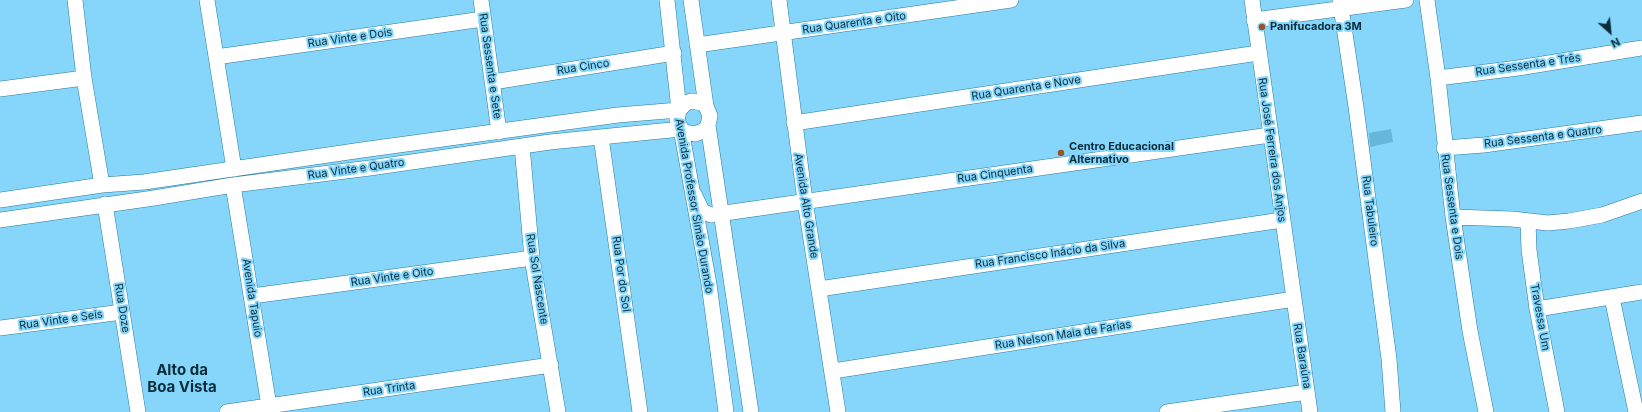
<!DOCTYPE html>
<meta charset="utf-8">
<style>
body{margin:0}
#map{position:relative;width:1642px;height:412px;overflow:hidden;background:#86d6fb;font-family:Inter,sans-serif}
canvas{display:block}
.north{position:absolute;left:1590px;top:12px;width:40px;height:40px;-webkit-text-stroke:3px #86d6fb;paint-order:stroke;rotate:153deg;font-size:11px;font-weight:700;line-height:16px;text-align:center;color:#082c3a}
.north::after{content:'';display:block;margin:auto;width:14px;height:18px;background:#082c3a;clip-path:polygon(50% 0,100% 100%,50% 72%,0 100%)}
</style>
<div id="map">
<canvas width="1642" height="412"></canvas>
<div class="north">N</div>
</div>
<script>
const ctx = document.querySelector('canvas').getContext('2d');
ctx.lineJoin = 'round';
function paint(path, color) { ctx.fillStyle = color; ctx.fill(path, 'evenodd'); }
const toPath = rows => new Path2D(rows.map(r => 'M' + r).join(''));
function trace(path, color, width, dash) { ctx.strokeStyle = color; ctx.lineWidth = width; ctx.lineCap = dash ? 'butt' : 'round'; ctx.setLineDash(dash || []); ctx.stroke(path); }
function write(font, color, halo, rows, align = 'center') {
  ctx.font = font + ' Inter,sans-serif'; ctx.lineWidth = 4; ctx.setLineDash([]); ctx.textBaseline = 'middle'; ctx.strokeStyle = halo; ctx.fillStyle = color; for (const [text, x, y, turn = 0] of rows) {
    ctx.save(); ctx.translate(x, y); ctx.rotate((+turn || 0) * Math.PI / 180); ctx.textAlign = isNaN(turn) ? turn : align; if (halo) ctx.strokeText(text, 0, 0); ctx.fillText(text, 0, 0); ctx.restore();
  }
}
const building = toPath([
 [1391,129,1393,142,1370,147,1369,133]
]);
const minor = toPath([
 [75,0,84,78,102,185],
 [207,0,234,169],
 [481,0,499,132],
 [667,0,679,110,677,120,681,129,709,284,726,412],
 [691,0,706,106,710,116,708,125,751,412],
 [779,0,805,201,838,412],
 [1252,0,1310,412],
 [1340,0,1356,107,1389,359,1393,412],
 [1427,0,1438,78,1453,217,1470,331,1486,412],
 [1254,20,1406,0],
 [697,45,1011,0],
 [216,57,483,19],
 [1438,78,1518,68,1642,48],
 [493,82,674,53],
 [0,89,84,78],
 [794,123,1258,53],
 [601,137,640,412],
 [522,146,532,258,558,412],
 [1444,148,1484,145,1642,123],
 [233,185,270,412],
 [694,194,702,211,711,215,1270,135],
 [0,200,102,185,144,182,362,150,618,115,679,110,686,103,691,101,702,103,706,106],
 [105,204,138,412],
 [1453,217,1512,219,1548,223,1569,221,1602,215,1642,201],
 [0,220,154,198,233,185,370,168,550,142,681,129,685,132,695,134,705,130,708,125],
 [1528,221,1529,250,1537,309,1557,412],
 [819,289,1282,220],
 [252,296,532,258],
 [1612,298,1636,412],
 [1537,309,1642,292],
 [0,328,122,312],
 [833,371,1294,299],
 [227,412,551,365],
 [1167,412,1307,392]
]);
const markers = [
 [1262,27,4,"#9a542b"],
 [1061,153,4,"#9a542b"]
];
const streetNames = [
 ["Rua Quarenta e Oito",854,23,-8],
 ["Rua Vinte e Dois",350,38,-8],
 ["Rua Sessenta e Três",1528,65,-8],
 ["Rua Sessenta e Sete",490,66,82],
 ["Rua Cinco",583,67,-9],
 ["Rua Quarenta e Nove",1026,88,-9],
 ["Rua Sessenta e Quatro",1543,137,-7],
 ["Rua José Ferreira dos Anjos",1272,150,82],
 ["Rua Vinte e Quatro",356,169,-8],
 ["Rua Cinquenta",995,174,-8],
 ["Avenida Professor Simão Durando",694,206,80],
 ["Avenida Alto Grande",806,206,81],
 ["Rua Sessenta e Dois",1452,207,82],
 ["Rua Tabuleiro",1370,211,83],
 ["Rua Francisco Inácio da Silva",1050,254,-8],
 ["Rua Por do Sol",621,274,82],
 ["Rua Vinte e Oito",392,277,-8],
 ["Rua Sol Nascente",537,279,81],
 ["Avenida Tapuio",252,298,81],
 ["Rua Doze",122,308,81],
 ["Travessa Um",1540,317,80],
 ["Rua Vinte e Seis",61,320,-8],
 ["Rua Nelson Maia de Farias",1063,335,-9],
 ["Rua Baraúna",1302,356,81],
 ["Rua Trinta",389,389,-8]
];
const poiNames = [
 ["Panifucadora 3M",1270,27],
 ["Centro Educacional",1069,147],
 ["Alternativo",1069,160]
];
const districtNames = [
 ["Alto da",182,370],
 ["Boa Vista",182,387]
];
paint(building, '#67b7db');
trace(minor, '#277b9d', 16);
trace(minor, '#fff', 15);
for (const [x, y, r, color] of markers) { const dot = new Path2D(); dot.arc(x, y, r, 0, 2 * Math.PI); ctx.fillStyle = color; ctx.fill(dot); trace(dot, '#86d6fb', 1.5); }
write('11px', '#082c3a', '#86d6fb', streetNames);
write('bold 11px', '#082c3a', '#86d6fb', poiNames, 'left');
write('bold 15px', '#082c3a', '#86d6fb', districtNames);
</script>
